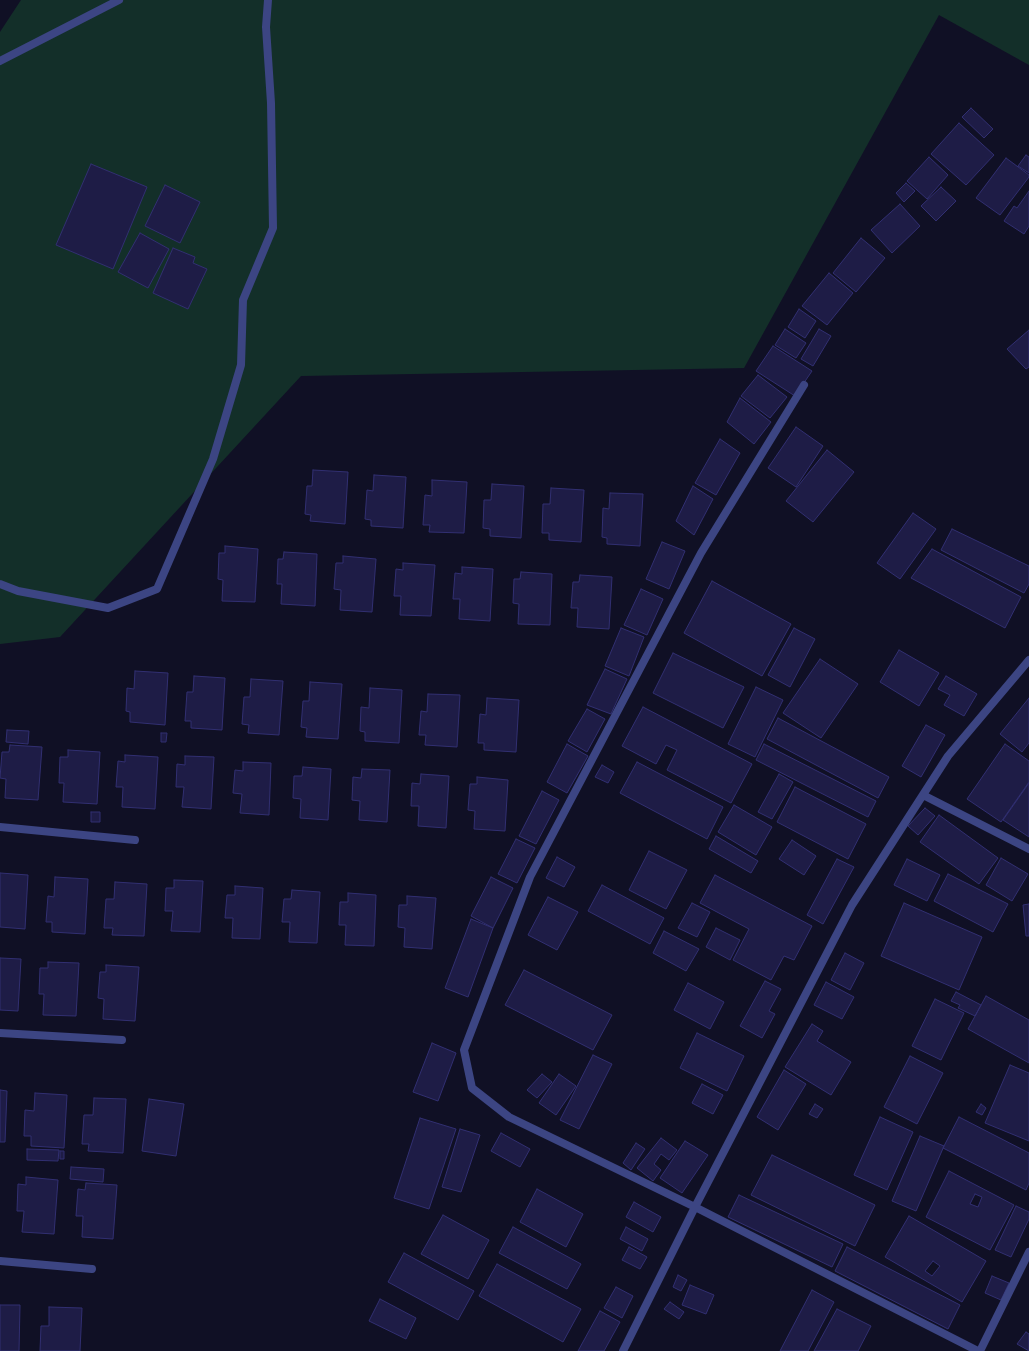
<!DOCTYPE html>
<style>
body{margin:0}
canvas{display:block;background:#101025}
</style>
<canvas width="1029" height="1351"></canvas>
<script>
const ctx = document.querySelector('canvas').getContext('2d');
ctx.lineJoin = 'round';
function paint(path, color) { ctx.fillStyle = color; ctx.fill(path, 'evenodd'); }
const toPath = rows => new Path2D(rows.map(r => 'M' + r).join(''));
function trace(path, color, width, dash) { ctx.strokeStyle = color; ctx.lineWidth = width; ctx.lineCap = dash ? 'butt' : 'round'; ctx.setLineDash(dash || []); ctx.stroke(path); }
const green = toPath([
 [21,0,1029,0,1029,65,939,15,744,368,301,376,60,637,0,644,0,32]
]);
const building = toPath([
 [971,108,993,129,984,138,962,117,971,108],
 [959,123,994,155,966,185,931,154,959,123],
 [1026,155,1029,157,1029,173,1018,166,1026,155],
 [929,157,948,175,927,199,907,181,929,157],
 [1006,158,1029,175,1029,177,1000,215,976,198,1006,158],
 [91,164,147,187,113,269,56,245,91,164],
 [906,183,915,191,904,202,896,193,906,183],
 [165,185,200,202,180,243,145,226,165,185],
 [941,187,956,201,936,221,921,206,941,187],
 [1029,191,1029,226,1024,234,1004,221,1014,206,1017,208,1029,191],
 [900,204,920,226,892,253,871,230,900,204],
 [140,233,169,249,148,288,118,272,140,233],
 [861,238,885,258,856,292,833,273,861,238],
 [173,248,195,257,193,263,207,269,188,309,153,293,173,248],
 [829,273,853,293,827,325,802,306,829,273],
 [799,309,816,321,805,338,788,327,799,309],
 [785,329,806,343,796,358,775,345,785,329],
 [819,329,831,336,813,366,801,359,819,329],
 [1029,330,1029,367,1026,369,1007,349,1029,330],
 [773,346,812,371,795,396,756,371,773,346],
 [758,375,787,397,770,418,741,396,758,375],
 [740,398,771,422,754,444,727,422,740,398],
 [796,427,823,446,796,487,768,468,796,427],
 [720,439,740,453,716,495,695,483,720,439],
 [827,450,854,472,813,522,786,501,827,450],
 [313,470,348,472,345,524,310,521,311,515,305,514,307,486,312,486,313,470],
 [374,475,406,477,403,528,371,526,371,520,365,519,367,490,373,491,374,475],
 [432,480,467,482,464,533,429,532,430,525,423,525,425,495,432,496,432,480],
 [492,484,524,486,521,538,490,536,490,529,483,528,484,500,491,500,492,484],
 [693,486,713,499,694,535,676,521,693,486],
 [551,488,584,490,581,542,549,540,549,533,542,533,543,504,550,504,551,488],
 [610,493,643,494,640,546,607,544,607,538,602,537,603,508,609,509,610,493],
 [913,513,936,529,900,579,877,563,913,513],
 [952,529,1029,566,1029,584,1024,593,941,550,952,529],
 [662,542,685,551,669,589,646,579,662,542],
 [225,546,258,549,255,602,222,601,223,580,218,579,219,553,225,553,225,546],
 [932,549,1021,597,1005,628,911,578,932,549],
 [284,552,317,554,315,606,281,604,282,584,277,584,278,559,283,559,284,552],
 [343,556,376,559,372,612,340,610,341,590,334,589,336,563,343,563,343,556],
 [403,563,435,565,431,616,400,615,401,596,394,596,396,569,403,570,403,563],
 [462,567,493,569,490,621,459,619,460,599,453,599,455,573,462,574,462,567],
 [521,572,552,574,550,625,518,624,519,604,513,603,514,579,520,579,521,572],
 [580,575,612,577,609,629,577,627,578,608,571,608,573,582,579,582,580,575],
 [712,581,791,624,762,676,684,633,712,581],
 [641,589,663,599,647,635,624,625,641,589],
 [621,628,644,637,629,676,605,666,621,628],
 [794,628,815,639,790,687,768,675,794,628],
 [899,650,939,673,919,706,880,682,899,650],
 [673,653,744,687,723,728,653,693,673,653],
 [820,659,858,684,821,738,783,713,820,659],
 [605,669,627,679,611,714,587,705,605,669],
 [135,671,168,673,165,725,130,722,130,712,126,711,127,688,134,689,135,671],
 [194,676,225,678,222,730,191,728,191,721,185,721,187,692,193,692,194,676],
 [946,676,977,694,964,716,944,705,950,695,938,689,946,676],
 [251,679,283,681,279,735,248,733,249,725,242,724,244,697,250,697,251,679],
 [310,682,342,684,338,739,306,737,307,728,301,727,303,701,309,701,310,682],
 [756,687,783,700,755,757,728,744,756,687],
 [370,688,402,690,399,743,365,741,365,732,360,731,361,707,369,708,370,688],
 [428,694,460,695,457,747,425,745,426,735,419,735,421,711,427,712,428,694],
 [487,698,519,700,516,752,484,750,484,743,478,743,480,714,486,715,487,698],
 [1029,698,1029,743,1022,752,1000,734,1029,698],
 [643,707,752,764,731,803,667,770,677,750,666,745,656,764,622,746,643,707],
 [587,709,605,719,587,752,568,741,587,709],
 [778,718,889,777,878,798,767,739,778,718],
 [926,725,945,735,921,777,902,766,926,725],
 [7,730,29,731,28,744,6,742,7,730],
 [161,733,167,733,166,742,161,742,161,733],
 [567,744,588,756,567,793,547,782,567,744],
 [764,744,876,801,868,817,756,760,764,744],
 [1005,744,1029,761,1029,782,1001,822,967,799,1005,744],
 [10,745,42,747,38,800,5,798,6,779,0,778,2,752,9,752,10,745],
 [68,750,100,752,97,804,63,802,64,783,59,783,60,757,68,757,68,750],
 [125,755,158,757,155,809,122,807,123,787,116,787,118,761,125,762,125,755],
 [185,756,214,757,211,809,182,807,184,787,176,787,177,764,185,765,185,756],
 [243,762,271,763,269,815,240,813,242,794,233,793,235,770,243,771,243,762],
 [637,762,723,807,707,839,620,793,637,762],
 [602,765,614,772,608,783,595,777,602,765],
 [303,767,331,769,328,820,300,818,301,799,293,798,294,776,302,776,303,767],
 [362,769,390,770,387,822,359,820,360,801,352,800,353,777,361,778,362,769],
 [421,774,449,776,446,828,418,826,419,806,411,806,412,783,420,784,421,774],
 [779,774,793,782,772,819,758,812,779,774],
 [477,777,508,780,505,831,474,829,475,811,468,810,470,784,477,784,477,777],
 [1029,783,1029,837,1003,820,1029,783],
 [795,787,866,824,848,859,777,822,795,787],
 [542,791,559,800,536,844,519,836,542,791],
 [734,805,772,827,756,855,718,832,734,805],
 [925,808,935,816,918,835,908,826,925,808],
 [91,812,100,812,100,822,91,822,91,812],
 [939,815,998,858,979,884,920,842,939,815],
 [716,836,758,861,751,873,709,849,716,836],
 [516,839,535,848,517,883,498,874,516,839],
 [792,840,816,856,804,875,779,859,792,840],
 [649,851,687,870,666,909,629,890,649,851],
 [557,857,575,867,564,887,546,878,557,857],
 [1001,858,1028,874,1012,901,986,885,1001,858],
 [837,859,854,867,823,924,807,915,837,859],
 [907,859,940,875,927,901,894,885,907,859],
 [0,873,28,875,25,929,0,927,0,873],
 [948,874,1008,904,993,932,934,901,948,874],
 [715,875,812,926,794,960,784,956,771,980,733,960,749,929,700,903,715,875],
 [55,877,88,879,85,934,52,932,52,922,46,922,48,896,54,897,55,877],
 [491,877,513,888,493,928,471,916,491,877],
 [174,880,203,881,200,932,171,931,173,911,165,911,166,888,174,888,174,880],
 [115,882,147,884,144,936,112,935,113,928,104,928,106,899,114,899,115,882],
 [602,885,664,918,650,944,588,911,602,885],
 [235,886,263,888,260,939,232,938,233,918,225,918,227,895,235,895,235,886],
 [292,890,320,892,317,943,289,942,290,922,282,922,284,899,291,899,292,890],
 [348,893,376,895,374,946,345,945,346,925,339,925,340,902,348,902,348,893],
 [407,896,436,898,432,949,404,947,405,928,398,927,399,905,407,905,407,896],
 [548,897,578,912,557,950,528,935,548,897],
 [692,903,710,912,697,937,678,928,692,903],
 [904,903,982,937,959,990,881,956,904,903],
 [1029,904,1029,936,1026,936,1023,905,1029,904],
 [471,919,493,928,468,997,445,988,471,919],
 [716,928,740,940,730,960,706,947,716,928],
 [664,931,699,949,686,971,653,953,664,931],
 [845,953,864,963,850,990,831,980,845,953],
 [0,958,21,959,18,1011,0,1010,0,958],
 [48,962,79,963,76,1016,43,1015,44,994,39,994,40,968,48,968,48,962],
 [106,965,139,967,135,1021,103,1019,104,999,98,998,100,972,106,972,106,965],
 [524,970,612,1015,593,1050,505,1005,524,970],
 [765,981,781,989,769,1011,775,1014,762,1038,740,1026,765,981],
 [826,982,854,997,842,1019,814,1005,826,982],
 [688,983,724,1002,710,1029,674,1010,688,983],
 [956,992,981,1005,975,1016,958,1008,960,1005,951,1001,956,992],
 [986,996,1029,1020,1029,1063,968,1029,986,996],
 [935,999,964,1013,941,1060,912,1046,935,999],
 [812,1024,823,1031,817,1041,851,1062,831,1095,785,1067,812,1024],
 [697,1033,744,1056,727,1091,680,1068,697,1033],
 [432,1043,456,1053,438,1101,413,1092,432,1043],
 [593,1055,612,1064,579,1129,560,1120,593,1055],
 [910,1056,943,1073,917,1124,884,1107,910,1056],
 [1010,1065,1029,1073,1029,1141,985,1123,1010,1065],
 [784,1070,806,1084,778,1130,757,1117,784,1070],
 [542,1074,552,1082,537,1098,527,1090,542,1074],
 [559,1074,576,1086,556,1115,539,1103,559,1074],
 [702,1084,723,1095,713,1114,692,1103,702,1084],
 [0,1090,7,1091,5,1142,0,1142,0,1090],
 [35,1093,67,1095,64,1148,31,1146,31,1136,24,1136,25,1110,34,1111,35,1093],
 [94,1098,126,1099,123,1153,88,1151,89,1144,82,1144,84,1115,93,1115,94,1098],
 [149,1099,184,1104,176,1156,142,1151,149,1099],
 [815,1104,823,1109,817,1118,809,1114,815,1104],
 [981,1104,986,1108,982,1115,976,1112,981,1104],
 [880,1117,913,1132,887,1190,854,1175,880,1117],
 [959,1117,1029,1153,1029,1183,1026,1190,943,1148,959,1117],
 [420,1118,456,1129,429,1209,394,1198,420,1118],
 [460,1129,480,1135,461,1192,442,1187,460,1129],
 [501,1133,530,1149,520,1167,491,1151,501,1133],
 [920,1136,944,1146,916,1211,892,1201,920,1136],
 [661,1138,677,1150,669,1160,661,1154,654,1164,661,1170,653,1181,637,1168,661,1138],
 [685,1141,708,1155,682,1193,660,1178,685,1141],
 [636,1143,645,1149,631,1170,623,1163,636,1143],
 [27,1149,59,1150,58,1161,27,1160,27,1149],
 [60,1151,64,1151,64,1159,60,1159,60,1151],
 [772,1155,875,1205,855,1246,751,1195,772,1155],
 [71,1167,104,1169,103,1182,70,1179,71,1167],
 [949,1171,1014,1205,990,1250,926,1217,949,1171],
 [975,1194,982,1197,978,1207,970,1204,975,1194],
 [26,1177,58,1180,54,1234,22,1232,24,1211,17,1211,18,1184,26,1185,26,1177],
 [86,1183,117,1185,113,1239,82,1237,83,1216,76,1216,78,1189,85,1190,86,1183],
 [537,1189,583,1214,566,1247,520,1222,537,1189],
 [739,1195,843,1244,832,1267,728,1217,739,1195],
 [634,1202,661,1217,653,1232,626,1217,634,1202],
 [1016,1206,1029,1212,1029,1219,1011,1257,995,1250,1016,1206],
 [443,1215,489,1240,468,1279,421,1254,443,1215],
 [909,1216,986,1261,962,1302,885,1257,909,1216],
 [933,1261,940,1266,932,1276,925,1271,933,1261],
 [513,1227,581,1264,567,1289,499,1253,513,1227],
 [626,1227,648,1239,642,1251,620,1239,626,1227],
 [629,1247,647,1257,640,1269,622,1260,629,1247],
 [847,1247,960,1305,948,1329,835,1271,847,1247],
 [404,1253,474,1291,458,1320,388,1282,404,1253],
 [497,1264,581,1309,563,1342,479,1296,497,1264],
 [678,1275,687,1280,681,1291,673,1287,678,1275],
 [992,1276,1009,1283,1001,1300,985,1293,992,1276],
 [690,1285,714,1295,706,1314,682,1305,690,1285],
 [616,1287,633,1296,622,1318,604,1308,616,1287],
 [812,1290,834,1302,808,1351,780,1351,812,1290],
 [380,1299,416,1318,406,1339,369,1321,380,1299],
 [670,1302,684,1312,679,1319,664,1309,670,1302],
 [0,1305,20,1305,19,1351,0,1351,0,1305],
 [49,1307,82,1308,80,1351,40,1351,41,1326,49,1326,49,1307],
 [837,1309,871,1326,858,1351,814,1351,837,1309],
 [600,1311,620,1322,604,1351,578,1351,600,1311],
 [1026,1332,1029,1334,1029,1351,1017,1344,1026,1332]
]);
const minor = toPath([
 [0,61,119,0],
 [804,385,701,553,530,877,464,1050,472,1088,509,1117,695,1207,978,1351],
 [0,584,18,591,108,608,157,589,213,459,241,365,243,300,273,228,271,103,266,27,268,0],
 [923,795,1029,849],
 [0,827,135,840],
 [0,1033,122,1040],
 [0,1261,92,1269],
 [623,1351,695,1207,852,905,948,756,1029,660],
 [980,1351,1029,1252]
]);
paint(green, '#132f29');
paint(building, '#1e1c46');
trace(building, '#312f71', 1);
trace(minor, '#3c4583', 8);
</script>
